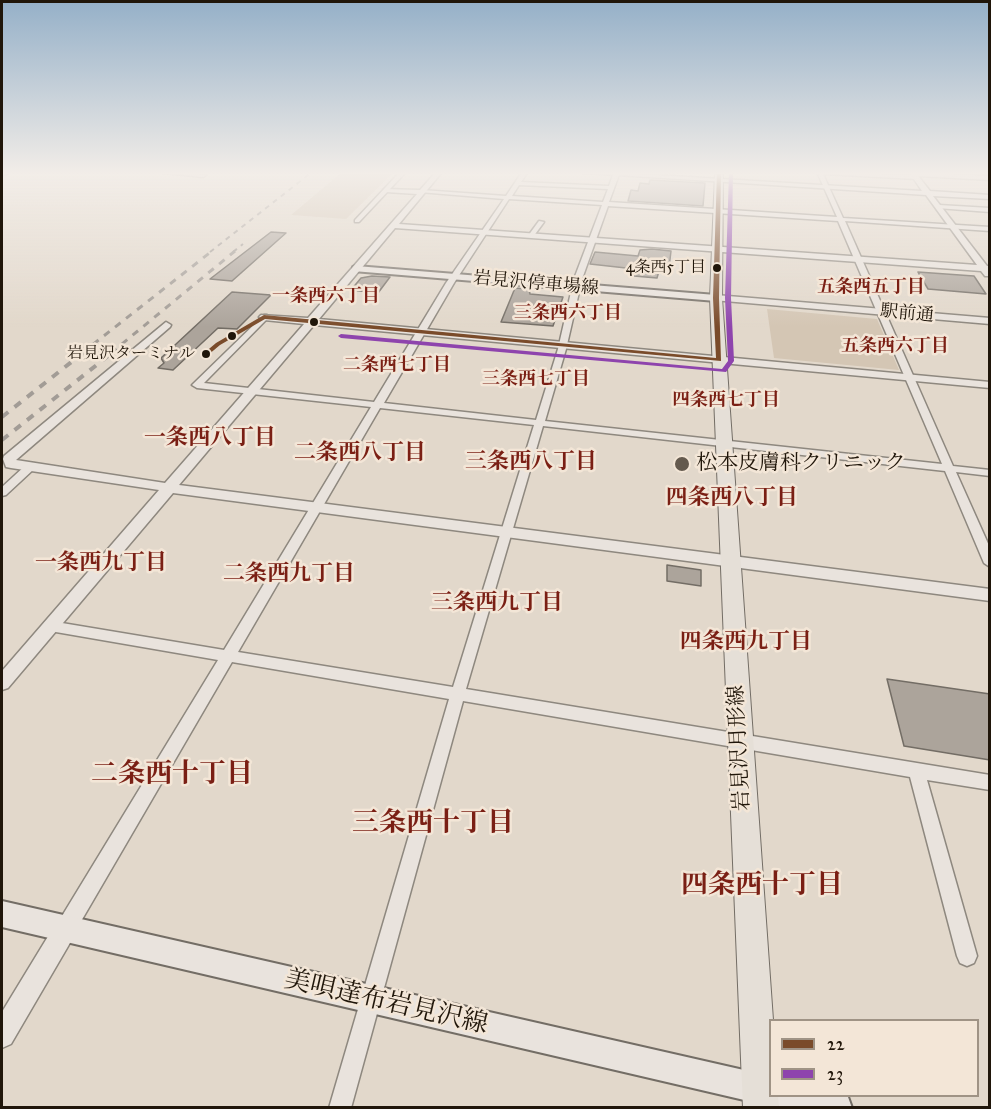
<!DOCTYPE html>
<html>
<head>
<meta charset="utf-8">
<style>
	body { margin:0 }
	#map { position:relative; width:991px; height:1109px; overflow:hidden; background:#e2d8cb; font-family:"IM FELL Great Primer",serif }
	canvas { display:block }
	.frame { position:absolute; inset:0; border:3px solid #20160a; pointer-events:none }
	.legend { position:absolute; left:769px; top:1019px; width:210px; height:78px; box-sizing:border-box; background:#f3e6d7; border:2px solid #9f9385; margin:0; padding:8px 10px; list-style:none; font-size:18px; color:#20160a }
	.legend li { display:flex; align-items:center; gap:12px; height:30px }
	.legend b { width:30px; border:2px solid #9f9385 }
</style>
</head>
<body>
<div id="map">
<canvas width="991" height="1109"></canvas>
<div class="frame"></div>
<ul class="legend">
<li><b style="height:8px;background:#7a4b2a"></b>22</li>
<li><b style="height:8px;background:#8e44ad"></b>23</li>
</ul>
</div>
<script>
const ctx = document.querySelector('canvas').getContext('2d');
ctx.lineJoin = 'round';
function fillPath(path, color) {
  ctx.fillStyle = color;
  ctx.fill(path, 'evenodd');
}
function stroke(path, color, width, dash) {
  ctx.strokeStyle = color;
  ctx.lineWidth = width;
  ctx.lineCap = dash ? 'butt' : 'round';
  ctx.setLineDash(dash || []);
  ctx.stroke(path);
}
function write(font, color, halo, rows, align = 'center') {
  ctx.font = font + ' "IM FELL Great Primer","Noto Serif JP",serif';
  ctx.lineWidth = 5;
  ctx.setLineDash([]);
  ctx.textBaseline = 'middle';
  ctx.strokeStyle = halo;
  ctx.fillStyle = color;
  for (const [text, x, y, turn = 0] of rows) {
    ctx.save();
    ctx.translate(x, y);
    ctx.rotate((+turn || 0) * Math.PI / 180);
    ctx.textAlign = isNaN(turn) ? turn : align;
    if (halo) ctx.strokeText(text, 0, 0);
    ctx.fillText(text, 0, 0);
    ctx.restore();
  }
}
fillPath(new Path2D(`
	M342 172H394L346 219 291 215Z
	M767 309 877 319 899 370 774 358Z`), '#d4c6b4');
const building = new Path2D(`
	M650 180 705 183 703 206 628 201 631 190 638 191 640 183 649 184Z
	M271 232 286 233 232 281 210 279Z
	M652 249 671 251 669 268H663V271H659L657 278 634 276 635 269 590 264 595 252 638 256 640 250Z
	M918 272 974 276 986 294 928 289Z
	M372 276 390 277 378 293 351 290 361 278Z
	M515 288 529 289 530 294 563 297 553 326 501 322Z
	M232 292 271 295 237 329 218 328 173 370 158 368 164 363 161 358Z
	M667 565 701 570V586L667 581Z
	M887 679 990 694V760L904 746Z`);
fillPath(building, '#aca49b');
stroke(building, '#736d65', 1.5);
const minor = new Path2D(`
	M2 172H10L2 176Z
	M400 172H406L359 222H355V220Z
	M522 172H528L521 182 609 186 614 172H620L609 202 837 217 817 172 912 175 911 174 914 172 990 176V180L918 176 919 177 916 179 823 174 843 218 990 227V231L845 221 953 466 990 470V476L956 472 990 548V567L984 563 945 471 543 426 466 689 990 775V790L927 780 977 956 974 963 967 966 960 963 957 956 910 777 463 701 351 1108H329L449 699 232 662 73 935 66 937 59 935 57 928 59 921 218 660 50 631 45 630 43 626 45 622 50 621 224 650 371 407 197 388 192 385 264 315H267V319L204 383 374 402 446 283 504 199 419 192 422 190 506 196ZM519 185 608 189 603 202 512 196ZM509 199 602 205 574 279 558 349 536 420 384 403 454 283ZM608 206 838 221 942 464 545 421 566 349 582 279ZM380 408 534 425 453 687 238 652Z
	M939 205 990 208V212L937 208Z
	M539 221 544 222 533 237H529L528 236Z
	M30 464 35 467 34 469 6 495 2 496V487L26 465Z`);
const tertiary = new Path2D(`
	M155 172H186L206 175 203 177Z
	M436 172H442L399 224 977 265 926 195 571 172H605L922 191 909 172H915L930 191 990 195V199L933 196 987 266H990V276H985L981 271 395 228 319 319 990 382V388L314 325 179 485 990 589V601L173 493 8 688 2 690V671L159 490 11 468 6 467 3 459 4 456 166 322 171 325 170 327 16 460 165 483 304 324 264 320 259 317 261 315 308 318 417 194 386 192 384 189 420 190Z
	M716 295 990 318V324L713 300V296Z
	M66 916 74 920 78 928 74 936 11 1044 2 1048V1012L58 920Z`);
const secondary = new Path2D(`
	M356 266 716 295 721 298 716 301 353 271V267Z
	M2 901 770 1076V1096H843L848 1097 852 1108H780L776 1103 770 1106 2 927Z`);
const primary = new Path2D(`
	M715 172H723L722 298 773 1020H770V1096H778L779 1108H743L710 298Z`);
stroke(minor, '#8e887f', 3);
stroke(tertiary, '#8e887f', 3);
stroke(secondary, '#736d65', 4);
stroke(primary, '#736d65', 2);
fillPath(minor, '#e9e3dd');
fillPath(tertiary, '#e9e3dd');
fillPath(secondary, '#e9e3dd');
fillPath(primary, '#e5dfd7');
stroke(new Path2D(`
	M210 252 312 172
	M233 252 243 244`), '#a29c96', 2, [5, 5]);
stroke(new Path2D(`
	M82 353 212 251
	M111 353 235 251`), '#a29c96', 3, [7, 7]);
stroke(new Path2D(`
	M2 417 84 352
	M2 440 113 352`), '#a29c96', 4, [8, 8]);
fillPath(new Path2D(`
	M717 172H721L719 298 721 361 265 319 220 345 208 355 203 354 216 343 264 315 716 358 713 298Z`), '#7a4b2a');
fillPath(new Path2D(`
	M729 172H733L731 298 734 361 726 372 341 338 338 336 341 334 722 369 728 361 725 298Z`), '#8e44ad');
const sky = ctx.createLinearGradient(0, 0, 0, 327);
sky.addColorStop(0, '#95b0c8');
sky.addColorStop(0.53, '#f2ede8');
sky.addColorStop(1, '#f2ede800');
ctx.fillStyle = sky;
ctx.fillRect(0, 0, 991, 327);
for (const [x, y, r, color] of [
	[717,268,5,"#20160a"],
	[314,322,5,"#20160a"],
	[232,336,5,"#20160a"],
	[206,354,5,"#20160a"],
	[682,464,8,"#645a4e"]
]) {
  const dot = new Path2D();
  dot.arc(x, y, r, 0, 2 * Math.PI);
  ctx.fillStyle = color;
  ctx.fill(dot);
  stroke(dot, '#f3e6d7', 2);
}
write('16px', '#20160a', '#f3e6d7', [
	["4条西5丁目",706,268],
	["岩見沢ターミナル",195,354]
], 'right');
write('18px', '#20160a', '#f3e6d7', [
	["岩見沢停車場線",536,284,5],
	["駅前通",907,314,5]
]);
write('bold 18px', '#7a1f14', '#f3e6d7', [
	["五条西五丁目",871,288],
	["一条西六丁目",326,297],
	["三条西六丁目",568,314],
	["五条西六丁目",895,347],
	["二条西七丁目",397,366],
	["三条西七丁目",536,380],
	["四条西七丁目",726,401]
]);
write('21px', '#20160a', '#f3e6d7', [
	["松本皮膚科クリニック",696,464]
], 'left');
write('21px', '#20160a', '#f3e6d7', [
	["岩見沢月形線",740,748,-93]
]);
write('bold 22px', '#7a1f14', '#f3e6d7', [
	["一条西八丁目",210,439],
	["二条西八丁目",360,454],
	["三条西八丁目",531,463],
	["四条西八丁目",732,499],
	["一条西九丁目",101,564],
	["二条西九丁目",289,575],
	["三条西九丁目",497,604],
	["四条西九丁目",746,643]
]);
write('26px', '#20160a', '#f3e6d7', [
	["美唄達布岩見沢線",386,1003,13]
]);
write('bold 27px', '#7a1f14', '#f3e6d7', [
	["二条西十丁目",172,775],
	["三条西十丁目",433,824],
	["四条西十丁目",762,886]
]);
</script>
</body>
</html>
